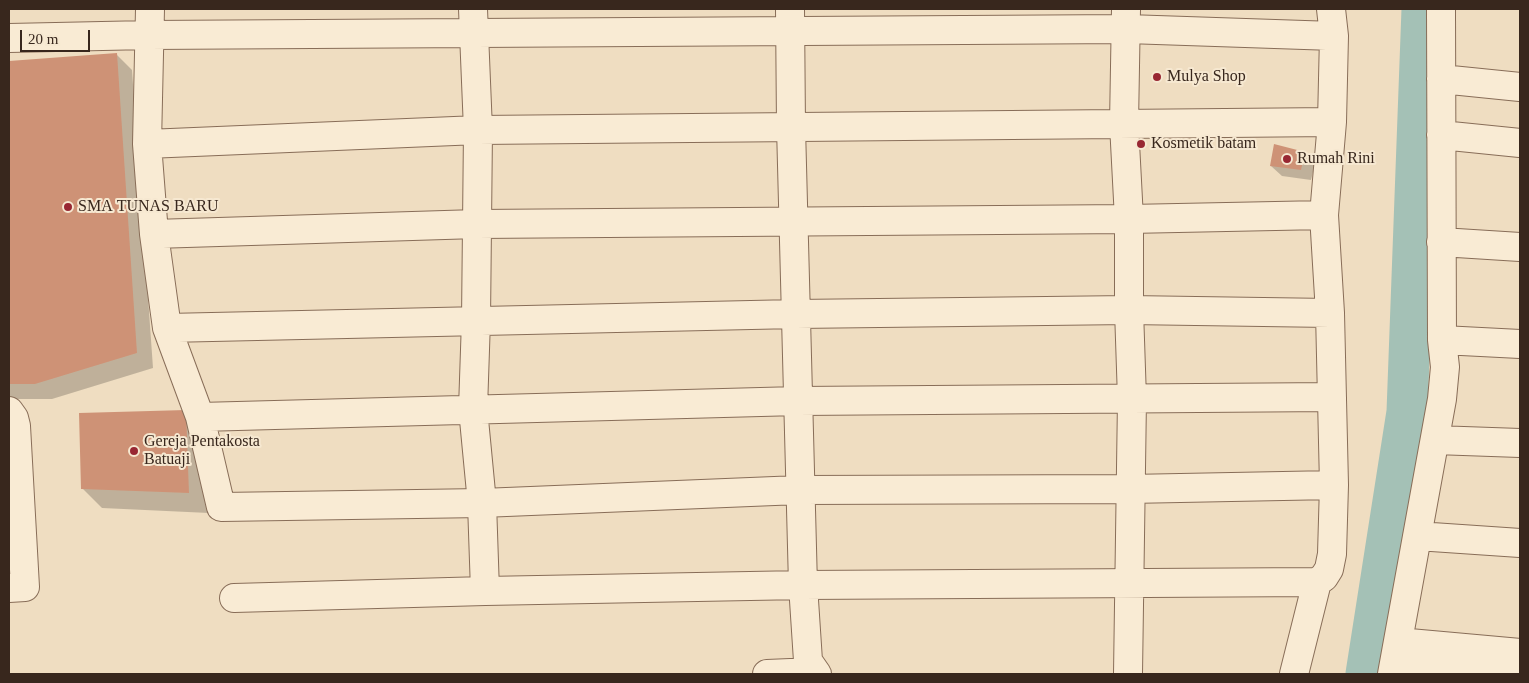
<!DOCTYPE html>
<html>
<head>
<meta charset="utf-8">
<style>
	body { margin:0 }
	#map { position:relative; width:1529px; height:683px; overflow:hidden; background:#efddc1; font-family:Georgia,serif }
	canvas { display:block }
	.frame { position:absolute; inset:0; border:10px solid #38271d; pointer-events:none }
	.scale { position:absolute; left:20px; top:30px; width:70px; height:22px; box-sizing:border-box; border:2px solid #38271d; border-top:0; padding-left:6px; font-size:15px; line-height:18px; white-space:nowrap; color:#38271d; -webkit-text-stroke:4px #f6e8d1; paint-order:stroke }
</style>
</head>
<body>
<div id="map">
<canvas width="1529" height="683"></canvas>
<div class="frame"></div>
<div class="scale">20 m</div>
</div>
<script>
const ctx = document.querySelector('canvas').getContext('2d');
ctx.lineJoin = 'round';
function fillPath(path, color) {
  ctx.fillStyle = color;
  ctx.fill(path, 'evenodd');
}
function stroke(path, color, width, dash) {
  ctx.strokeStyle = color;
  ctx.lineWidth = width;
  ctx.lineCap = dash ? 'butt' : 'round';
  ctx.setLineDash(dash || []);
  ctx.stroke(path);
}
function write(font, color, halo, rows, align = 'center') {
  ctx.font = font + ' Georgia,serif';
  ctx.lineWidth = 4;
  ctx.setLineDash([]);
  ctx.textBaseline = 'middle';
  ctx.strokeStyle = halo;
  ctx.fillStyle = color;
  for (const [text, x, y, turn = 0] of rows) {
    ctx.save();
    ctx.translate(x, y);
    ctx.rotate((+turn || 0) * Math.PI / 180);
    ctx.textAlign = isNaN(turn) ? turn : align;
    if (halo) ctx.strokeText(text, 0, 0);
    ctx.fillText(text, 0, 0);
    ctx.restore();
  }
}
fillPath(new Path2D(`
	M116 54 132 70 153 368 52 399H9V62Z
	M1305 153 1315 164 1311 180 1282 176 1271 166Z
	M186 411 209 513 102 508 82 488Z
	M9 442 24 583H9Z`), '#0003');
stroke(new Path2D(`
	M1366 674 1407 412 1422 9`), '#a4c1b6', 41);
fillPath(new Path2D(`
	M117 53 137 353 35 384H9V61Z
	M1274 144 1305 152 1301 170 1270 166Z
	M186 410 189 493 81 489 79 413Z`), '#ce9276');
const street = new Path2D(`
	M150 9 147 144 154 234 167 328 200 417 221 507 482 503 799 490 1129 489 1334 485
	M473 9 478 130 476 320 473 409 482 503 485 591
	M790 9 791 127 803 585 808 661 817 674
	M1126 9 1124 124 1129 219V310L1132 399 1128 674
	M9 38 149 35 1127 29 1334 36
	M1441 79 1520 87
	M1441 135 1520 143
	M147 144 478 130 1332 122
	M154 234 477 224 1129 219 1324 215
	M1441 242 1520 247
	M167 328 796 314 1129 310 1330 313
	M1442 340 1520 344
	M9 411 14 418 16 426 25 587 9 588
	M200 417 798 401 1332 397
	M1435 440 1520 443
	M1417 536 1520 543
	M234 598 485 591 803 585 1317 582 1324 577 1329 569 1332 554 1334 485 1330 313 1324 215 1332 122 1334 36 1331 9
	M1398 642 1520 653
	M1395 662 1510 674
	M767 674 814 672
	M1294 674 1317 582
	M1392 674 1442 399 1445 367 1442 340 1441 9`);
stroke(street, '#886d58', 30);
stroke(street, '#f9ebd4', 28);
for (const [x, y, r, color] of [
	[1157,77,5,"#982732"],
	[1141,144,5,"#982732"],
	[1287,159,5,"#982732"],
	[68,207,5,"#982732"],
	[134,451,5,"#982732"]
]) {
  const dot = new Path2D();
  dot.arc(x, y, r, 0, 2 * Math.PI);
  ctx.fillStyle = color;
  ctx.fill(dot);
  stroke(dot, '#f6e8d1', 2);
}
write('16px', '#38271d', '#f6e8d1', [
	["Mulya Shop",1167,77],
	["Kosmetik batam",1151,144],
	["Rumah Rini",1297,159],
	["SMA TUNAS BARU",78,207],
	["Gereja Pentakosta",144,442],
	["Batuaji",144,460]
], 'left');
</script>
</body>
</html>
